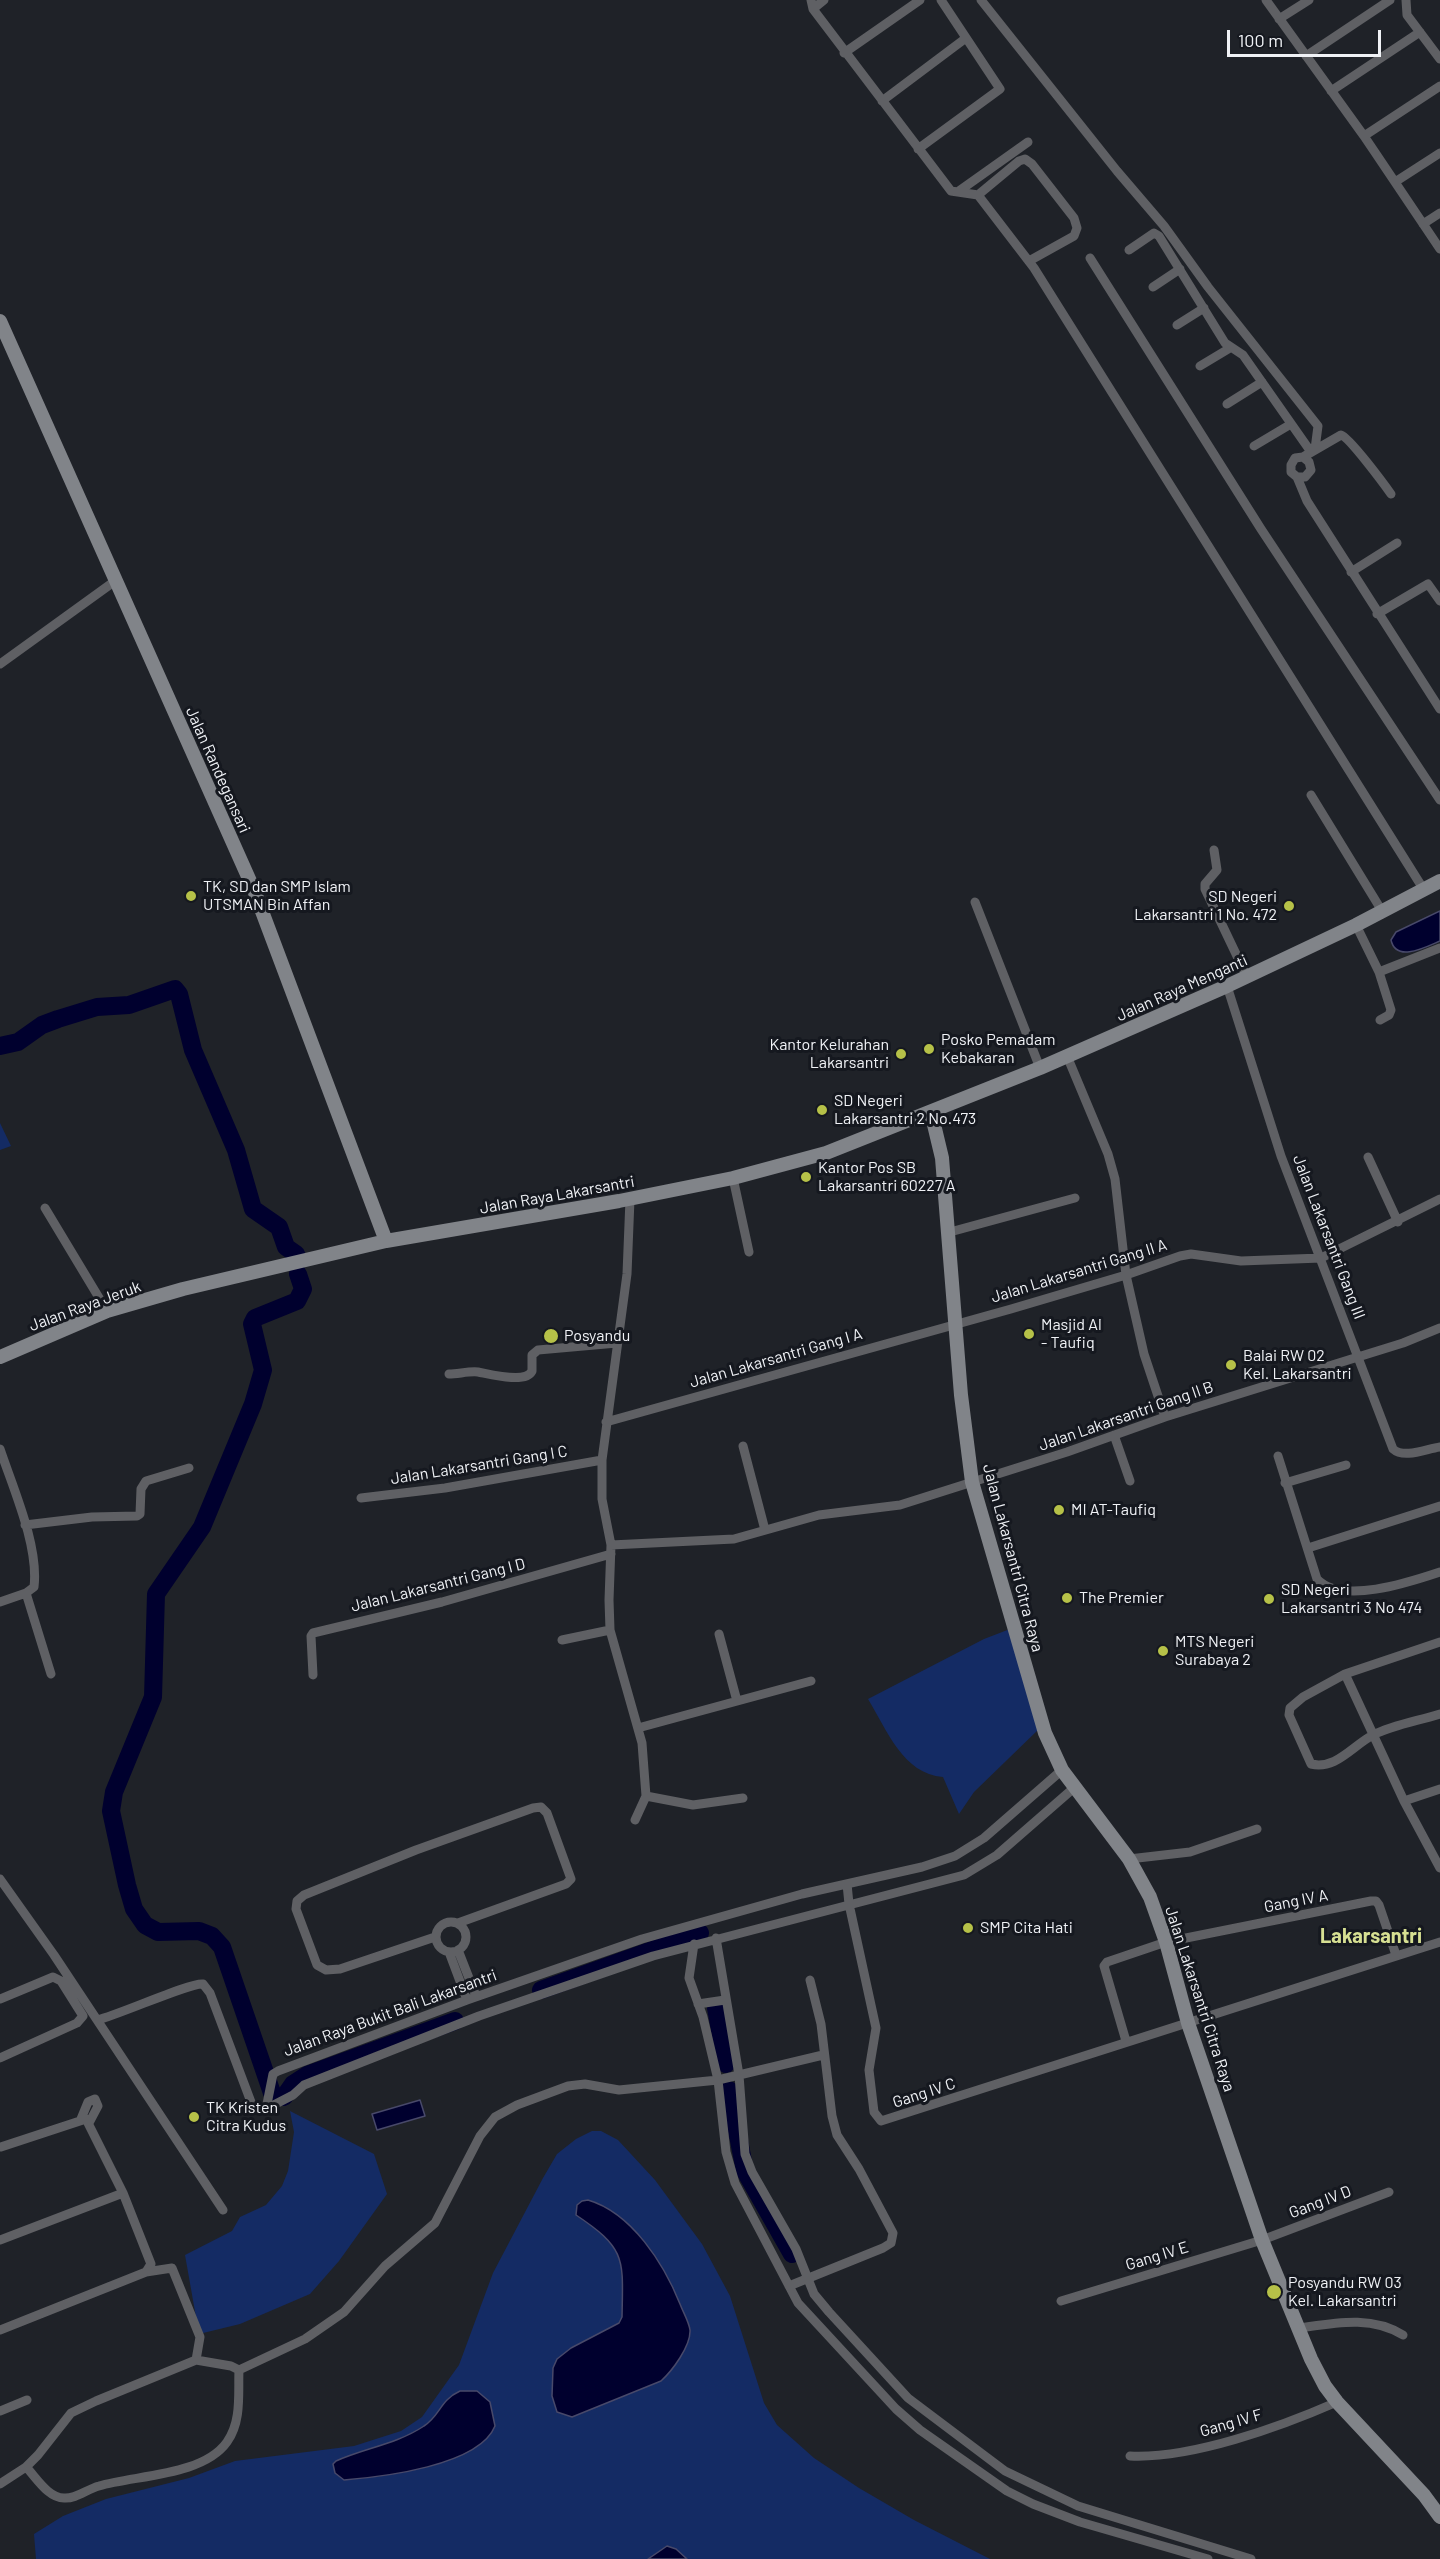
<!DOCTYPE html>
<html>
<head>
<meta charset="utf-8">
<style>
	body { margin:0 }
	#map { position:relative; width:1440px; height:2559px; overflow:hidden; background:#1f2228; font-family:Barlow,sans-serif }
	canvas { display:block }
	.scale { position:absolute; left:1227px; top:30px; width:154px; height:27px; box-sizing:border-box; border:3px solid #f0f2f6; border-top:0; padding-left:8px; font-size:18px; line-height:21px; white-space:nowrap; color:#f0f2f6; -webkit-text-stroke:4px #15181f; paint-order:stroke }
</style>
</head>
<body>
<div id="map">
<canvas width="1440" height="2559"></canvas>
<div class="scale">100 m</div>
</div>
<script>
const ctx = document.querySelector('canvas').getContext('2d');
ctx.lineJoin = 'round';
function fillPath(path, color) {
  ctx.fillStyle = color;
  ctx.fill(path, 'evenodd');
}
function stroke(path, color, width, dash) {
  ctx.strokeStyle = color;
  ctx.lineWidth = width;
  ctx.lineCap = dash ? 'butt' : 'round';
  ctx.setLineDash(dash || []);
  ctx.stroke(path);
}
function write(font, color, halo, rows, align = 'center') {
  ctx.font = font + ' Barlow,sans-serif';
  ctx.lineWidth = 6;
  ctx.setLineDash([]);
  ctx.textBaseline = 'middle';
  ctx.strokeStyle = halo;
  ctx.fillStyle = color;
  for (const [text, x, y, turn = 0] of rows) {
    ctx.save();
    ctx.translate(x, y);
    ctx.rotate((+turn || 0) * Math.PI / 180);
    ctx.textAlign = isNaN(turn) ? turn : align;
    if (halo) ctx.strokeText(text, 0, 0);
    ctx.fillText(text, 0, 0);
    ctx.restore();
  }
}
fillPath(new Path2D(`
	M0 1123 11 1146 0 1150Z
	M1010 1629 1040 1728 974 1792 959 1814 943 1777C903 1774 887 1730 868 1699L984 1639Z
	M290 2111 374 2154 387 2194 339 2261 310 2294 240 2324 199 2334 185 2255 232 2231 240 2217 266 2205 282 2186 288 2171 294 2132Z
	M592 2131H601L618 2140 655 2180 702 2244 730 2296 764 2403 777 2425 814 2458 859 2488 914 2520 990 2559H36L34 2534 63 2516 106 2499 189 2478 235 2461 354 2446 401 2431 422 2417 459 2365 493 2273 543 2178 557 2154 576 2139Z`), '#142b64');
const water = new Path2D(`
	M1440 911V941C1426 947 1396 963 1391 940L1396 932Z
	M420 2100 425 2116 377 2130 372 2114Z
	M588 2200C632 2213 664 2264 680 2304 683 2312 689 2322 690 2330 691 2346 672 2371 661 2381L572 2417 557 2412 552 2396 553 2368 557 2359 571 2348 619 2323 622 2317C623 2259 627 2249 576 2215L577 2205 582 2201Z
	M460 2391H477L490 2402 495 2426C479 2466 381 2477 344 2480L335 2473 333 2464 336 2461C365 2448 397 2444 424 2426 440 2416 440 2400 460 2391Z
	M667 2546 676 2549 687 2559H648Z`);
fillPath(water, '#00002e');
stroke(water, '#48496a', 1.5);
stroke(new Path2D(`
	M0 1046 18 1042 42 1025 58 1019 97 1007 129 1005 175 989 179 994 193 1050 236 1150 253 1209 279 1227 286 1247 296 1254 298 1261
	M541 1990 700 1933
	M716 2008 726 2064
	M729 2090 745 2171 792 2254
	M272 2093 222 1947 212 1936 199 1931 158 1932 145 1925 134 1909 127 1885 111 1811 114 1792 153 1697 156 1594 202 1527 253 1404 263 1370 252 1324 255 1318 297 1301 303 1289 298 1274
	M284 2097 293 2084 307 2075 455 2021`), '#00002e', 18);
stroke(new Path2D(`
	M811 0 813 9 951 191 978 195 1034 268 1424 890
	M981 0 1117 171 1164 226 1208 287 1318 426 1315 449
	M1266 0 1364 136 1440 249
	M1406 0 1407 15 1440 59
	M813 9 824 0
	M1279 19 1309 0
	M844 53 920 0
	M1306 56 1390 0
	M1331 91 1420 32
	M882 101 966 38
	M1364 136 1440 86
	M918 149 1000 89 941 0
	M1395 182 1440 153
	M959 191 1028 142
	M978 195 1019 161 1025 159 1032 164 1074 218 1077 228 1074 236 1029 261
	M1423 224 1440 213
	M1129 250 1154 233 1159 236 1225 343 1243 355 1311 452
	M1090 258 1261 529 1440 800
	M1153 287 1180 269
	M1177 325 1204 308
	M1200 366 1230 348
	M1227 404 1262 382
	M1254 446 1291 424
	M1297 477H1305L1311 470 1309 462 1303 457
	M1391 494C1384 484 1349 437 1341 435L1303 457 1295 458 1291 465V472L1297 477 1307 501 1440 709
	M1351 572 1397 543
	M1377 614 1428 584 1440 601
	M0 664 115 581
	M1311 795 1382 911
	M1214 850 1217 870 1205 884V889L1247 977
	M975 902 1040 1068
	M1356 925 1379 972 1391 1010 1389 1015 1380 1020
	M1379 972 1440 948
	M1227 986 1281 1156 1393 1449C1404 1459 1426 1449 1440 1447
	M1067 1056 1108 1154 1115 1179 1126 1275 1144 1354 1165 1417
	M1368 1157 1398 1222
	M733 1178 749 1252
	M630 1199 627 1274 602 1460V1499L611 1545 609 1600 610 1630 642 1743 646 1796 635 1820
	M45 1208 107 1311
	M950 1232 1075 1198
	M449 1374C458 1374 469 1371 478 1372 489 1374 526 1384 532 1371V1355L538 1350 617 1343
	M606 1422 1011 1309 1126 1275 1180 1256 1191 1254 1241 1261 1321 1258 1440 1199
	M1114 1435 1130 1481
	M743 1446 765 1530
	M0 1449C13 1488 39 1546 34 1587L26 1593 0 1602
	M1278 1456 1317 1579C1342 1605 1410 1582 1440 1572
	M1285 1483 1346 1465
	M361 1498 445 1488 602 1460
	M25 1525 92 1517 137 1516 140 1514 141 1489 146 1481 189 1468
	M611 1545 734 1539 819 1515 900 1505 1067 1452 1165 1417 1403 1343 1440 1328
	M1308 1548 1440 1506
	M26 1593 51 1674
	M719 1634 737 1701
	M562 1640 610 1630
	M1440 1642 1345 1674 1404 1801 1440 1868
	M1345 1674 1303 1697 1290 1708 1289 1715 1311 1764C1336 1770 1352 1746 1373 1735 1393 1725 1418 1721 1440 1714
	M313 1675 311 1636 313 1633 442 1602 611 1554
	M638 1728 811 1681
	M646 1796 693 1805 743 1798
	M1404 1801 1440 1789
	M1129 1859 1190 1852 1257 1829
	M0 1879 54 1955 223 2210
	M847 1884 849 1904 876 2028 869 2070 874 2112 881 2121 1440 1942
	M436 1937a15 15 0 1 1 30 0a15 15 0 1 1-30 0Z
	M435 1937 340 1969 326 1970 317 1965 296 1909 297 1901 304 1895 416 1850 533 1808 541 1807 547 1813 571 1879 566 1884 458 1923
	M716 1938 739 2075 745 2154 752 2172 796 2249 814 2294 829 2312 908 2398 1005 2471 1078 2506 1251 2559
	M694 1944 689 1978 703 2017 718 2080 726 2152 735 2183 798 2303 896 2409 920 2430 1007 2491 1033 2504 1080 2522 1208 2559
	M458 1950 476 1996
	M449 1952 467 2000
	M0 1999 53 1977 61 1981 83 2016 77 2023 0 2058
	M698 2004 725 2000
	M97 2020C119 2015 191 1982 203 1984L210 1993 251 2102 253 2107 266 2109 293 2095 304 2085 479 2016 653 1956 964 1875 997 1855 1075 1787
	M1126 2041 1104 1966 1107 1962 1166 1942 1371 1901H1376L1379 1905 1396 1955
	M266 2109 273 2074 278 2071 467 2000 642 1939 802 1894 922 1867 955 1856 984 1838 1062 1770
	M81 2119 88 2102 95 2099 98 2106 89 2123
	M0 2240 123 2193
	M146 2272 172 2268 200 2337 196 2360
	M789 2286 883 2248 891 2243 893 2233 859 2169 837 2135 832 2116 821 2024 810 1980
	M1061 2301 1262 2240 1389 2192
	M1299 2328C1335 2323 1371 2315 1403 2335
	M0 2330 146 2272 151 2264 123 2193 86 2119 1 2147
	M0 2411 27 2400
	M1130 2456C1191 2459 1280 2427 1337 2402
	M26 2467C36 2477 48 2498 64 2498 76 2499 87 2489 99 2486 136 2475 203 2476 227 2442 242 2421 238 2393 239 2370
	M0 2484 26 2467 38 2455 71 2413 96 2401 196 2360 231 2366 239 2370 305 2339 344 2312 385 2266 435 2223 480 2136 495 2117 517 2105 568 2086 585 2084 619 2090 718 2080 823 2055`), '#5f6064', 9);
stroke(new Path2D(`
	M0 321 254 890 386 1241
	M931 1112 942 1158 961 1395 972 1482 1045 1733 1062 1770 1129 1859 1150 1897 1166 1942 1188 2023 1262 2240 1311 2359 1325 2386 1337 2402 1424 2495 1440 2517
	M0 1357 107 1311 183 1289 386 1241 619 1201 733 1178 826 1153 1040 1068 1227 986 1356 925 1440 881`), '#818489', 14);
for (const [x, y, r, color] of [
	[191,896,6,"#b6c148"],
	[1289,906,6,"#b6c148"],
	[929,1049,6,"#b6c148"],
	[901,1054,6,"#b6c148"],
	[822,1110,6,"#b6c148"],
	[806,1177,6,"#b6c148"],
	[1029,1334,6,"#b6c148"],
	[551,1336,8,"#b6c148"],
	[1231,1365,6,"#b6c148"],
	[1059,1510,6,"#b6c148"],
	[1067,1598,6,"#b6c148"],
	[1269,1599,6,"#b6c148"],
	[1163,1651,6,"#b6c148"],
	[968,1928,6,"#b6c148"],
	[194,2117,6,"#b6c148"],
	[1274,2292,8,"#b6c148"]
]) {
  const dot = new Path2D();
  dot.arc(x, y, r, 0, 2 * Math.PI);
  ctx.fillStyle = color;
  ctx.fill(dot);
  stroke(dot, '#15181f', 2);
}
write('16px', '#f0f2f6', '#15181f', [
	["Jalan Randegansari",218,770,66],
	["Jalan Raya Menganti",1182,988,-24],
	["Jalan Raya Lakarsantri",557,1195,-10],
	["Jalan Lakarsantri Gang III",1329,1237,69],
	["Jalan Lakarsantri Gang II A",1079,1271,-17],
	["Jalan Raya Jeruk",85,1306,-20],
	["Jalan Lakarsantri Gang I A",776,1358,-16],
	["Jalan Lakarsantri Gang II B",1126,1416,-19],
	["Jalan Lakarsantri Gang I C",479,1465,-9],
	["Jalan Lakarsantri Citra Raya",1013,1558,75],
	["Jalan Lakarsantri Gang I D",438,1585,-14],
	["Gang IV A",1296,1901,-11],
	["Jalan Lakarsantri Citra Raya",1200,1999,72],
	["Jalan Raya Bukit Bali Lakarsantri",390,2013,-20],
	["Gang IV C",924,2093,-18],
	["Gang IV D",1320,2202,-21],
	["Gang IV E",1157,2256,-17],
	["Gang IV F",1231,2423,-16]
]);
write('16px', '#f0f2f6', '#15181f', [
	["TK, SD dan SMP Islam",203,887],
	["UTSMAN Bin Affan",203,905],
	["SD Negeri",1277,897,"right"],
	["Lakarsantri 1 No. 472",1277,915,"right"],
	["Posko Pemadam",941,1040],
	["Kebakaran",941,1058],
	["Kantor Kelurahan",889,1045,"right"],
	["Lakarsantri",889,1063,"right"],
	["SD Negeri",834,1101],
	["Lakarsantri 2 No.473",834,1119],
	["Kantor Pos SB",818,1168],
	["Lakarsantri 60227 A",818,1186],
	["Masjid Al",1041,1325],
	["- Taufiq",1041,1343],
	["Posyandu",564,1336],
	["Balai RW 02",1243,1356],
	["Kel. Lakarsantri",1243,1374],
	["MI AT-Taufiq",1071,1510],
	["SD Negeri",1281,1590],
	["Lakarsantri 3 No 474",1281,1608],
	["The Premier",1079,1598],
	["MTS Negeri",1175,1642],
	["Surabaya 2",1175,1660],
	["SMP Cita Hati",980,1928],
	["TK Kristen",206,2108],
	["Citra Kudus",206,2126],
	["Posyandu RW 03",1288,2283],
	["Kel. Lakarsantri",1288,2301]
], 'left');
write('bold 20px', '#d6df92', '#15181f', [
	["Lakarsantri",1371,1936]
]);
</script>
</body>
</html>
